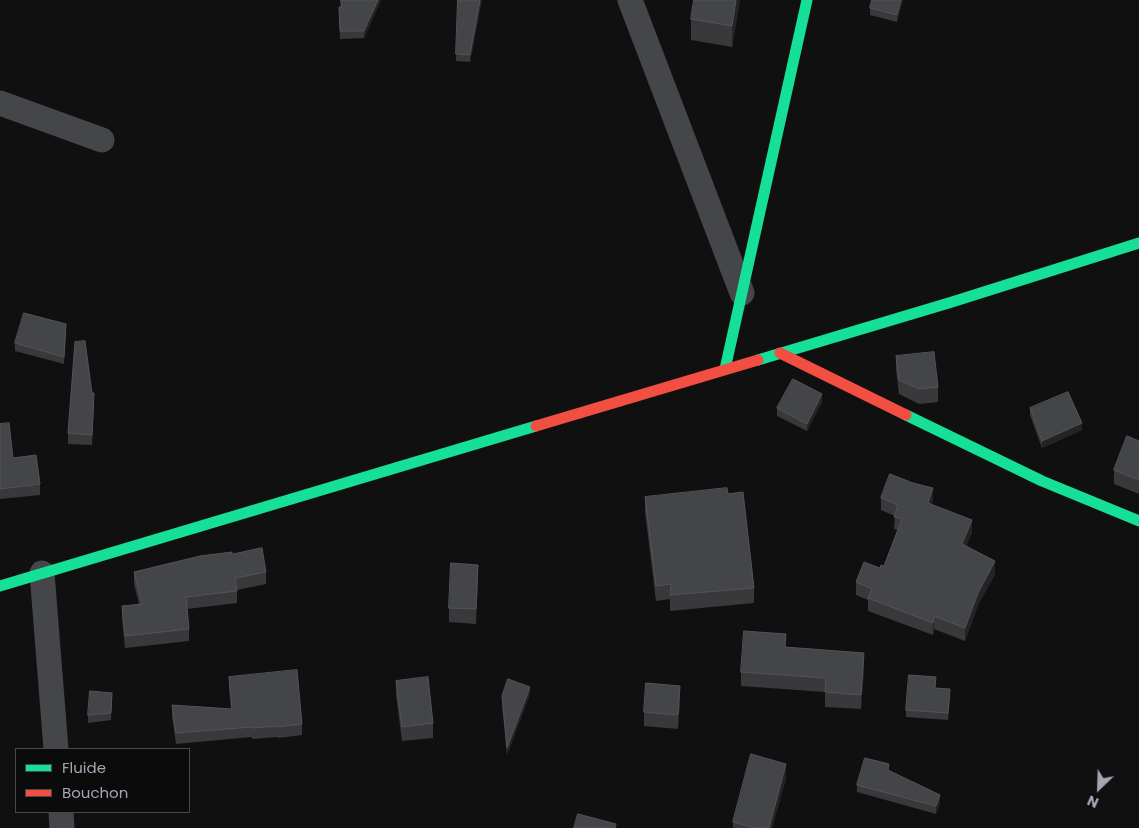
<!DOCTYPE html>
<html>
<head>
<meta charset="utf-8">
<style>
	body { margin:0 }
	#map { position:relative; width:1139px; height:828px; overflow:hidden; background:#101011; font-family:Poppins,sans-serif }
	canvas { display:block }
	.legend { position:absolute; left:15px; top:748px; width:175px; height:65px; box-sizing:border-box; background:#0b0b0c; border:1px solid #47494e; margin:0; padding:6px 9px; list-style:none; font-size:15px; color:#a2a7b2 }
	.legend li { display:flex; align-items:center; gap:10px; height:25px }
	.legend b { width:25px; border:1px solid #47494e }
	.north { position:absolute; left:1074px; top:763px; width:50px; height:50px; -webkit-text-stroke:4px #0b0b0c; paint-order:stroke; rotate:204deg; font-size:14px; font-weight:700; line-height:20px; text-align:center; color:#a2a7b2 }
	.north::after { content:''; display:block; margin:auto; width:18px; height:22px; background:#a2a7b2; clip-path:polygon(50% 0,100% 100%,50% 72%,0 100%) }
</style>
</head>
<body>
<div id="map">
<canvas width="1139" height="828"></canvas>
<ul class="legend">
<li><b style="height:6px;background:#16e098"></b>Fluide</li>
<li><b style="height:6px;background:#f24e42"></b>Bouchon</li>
</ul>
<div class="north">N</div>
</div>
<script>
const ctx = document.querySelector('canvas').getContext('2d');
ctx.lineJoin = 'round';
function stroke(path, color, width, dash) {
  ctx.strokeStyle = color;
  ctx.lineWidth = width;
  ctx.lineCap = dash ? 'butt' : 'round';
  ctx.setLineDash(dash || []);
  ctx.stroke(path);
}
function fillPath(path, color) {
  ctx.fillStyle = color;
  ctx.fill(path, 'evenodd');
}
stroke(new Path2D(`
	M630 0 742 293
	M0 103 102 140
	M42 573 56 749
	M61 812 62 828`), '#454649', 25);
stroke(new Path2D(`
	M758 360 952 302 1139 243
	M725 369 807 0
	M906 415 1042 481 1139 521
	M0 586 536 426`), '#16e098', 11);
stroke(new Path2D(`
	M780 353 906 415
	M536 426 758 360`), '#f24e42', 11);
fillPath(new Path2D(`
	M341 0H381L364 38 340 39 339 7H341Z
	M458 0H482L470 62 456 61Z
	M740 0 732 47 691 40V19Z
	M872 0H903L897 22 870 15V8Z
	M66 331 64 364 15 351V343Z
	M896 356 938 387V402L919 404 899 394 896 370Z
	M822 402 807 431 777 416V408Z
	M94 404 92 445 68 444V433Z
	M1030 408 1082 430 1042 448 1030 415Z
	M0 424 13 458 40 484V495L0 499Z
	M1139 441V494L1114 484V470Z
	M728 494 754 588V603L670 611V599L656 601 645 512V497Z
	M881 498 933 500 931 504 972 532 966 546 995 574 978 605 965 641 934 629 933 635 868 611V600L856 595V582L880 568 884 566 898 530 894 529 895 516 881 510Z
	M232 554 266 572V584L237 590V603L187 609 189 629V641L125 648 122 618V606L139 604 134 584V572Z
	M478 579 476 624 449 622V608Z
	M786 647 864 668 861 709 825 707V692L741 686V672Z
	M229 677 302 724V735L278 738V737L252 739V737L176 744 172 716V705L231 709 229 688Z
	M396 681 433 723V738L402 741 396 695Z
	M936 688 950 696 948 720 906 717V710Z
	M112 693 111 720 88 723V715Z
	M530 694 507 755 502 704V696Z
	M680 700 678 729 644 726V712Z
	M889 771 940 802 936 814 857 792V785Z
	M786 778 772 828H733V822Z`), '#39393c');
fillPath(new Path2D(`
	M378 0H381L364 38V31Z
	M480 0H482L470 62V55Z
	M736 0H740L732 47V26Z
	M901 0H903L897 22V15Z
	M94 393V404L92 445V435Z
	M822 394V402L807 431V424Z
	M1082 423V430L1042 448V441Z
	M933 488V500L928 516V503Z
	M972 520V532L962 557V544Z
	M995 561V574L978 605 965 641V628L978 593Z
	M478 565V579L476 624V609Z
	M934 616V629L933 635V623Z
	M864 653V668L861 709V695Z
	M680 686V700L678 729V715Z
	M530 687V694L507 755V748Z
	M786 764V778L772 828H769Z
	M940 795V802L936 814V806Z`), '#242425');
const building = new Path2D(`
	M341 0H378L364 31H340L339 7H341Z
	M458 0H480L470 55 456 54Z
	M694 0H736L732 26 691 19Z
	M872 0H901L897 15 870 8Z
	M24 313 66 324 64 357 15 343Z
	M85 341 92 393H94L92 435 68 433 75 342Z
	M934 352 938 387 919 389 899 380 896 356Z
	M793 379 822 394 807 424 777 408Z
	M1068 392 1082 423 1042 441 1030 408Z
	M9 423 13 458 36 455 40 484 0 489V424Z
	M1127 436 1139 441V480L1114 470Z
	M890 474 913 483 933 488 928 503 972 520 962 544 995 561 978 593 965 628 934 616 933 623 868 598 872 589 856 582 864 562 880 568 881 565 884 566 902 519 894 517 898 505 881 498Z
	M727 488 728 494 743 492 754 588 670 595 671 584 656 586 645 497Z
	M262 548 266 572 235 578 237 591 186 597 189 629 125 636 122 606 142 604 134 572 200 556 232 552V554Z
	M451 563 478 565 476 609 449 608Z
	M744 631 786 634 785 647 864 653 861 695 825 692 826 678 741 672Z
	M297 670 302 724 278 727V726L252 728V727L176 733 172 705 232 709 229 677Z
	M909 675 936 677 935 688 950 689 948 713 906 710Z
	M428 677 433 723 402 727 396 681Z
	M508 679 530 687 507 748 502 696Z
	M646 683 680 686 678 715 644 712Z
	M90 691 112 693 111 713 88 715Z
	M751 754 786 764 769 828H754L733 822Z
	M865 758 889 764 888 770 940 795 936 806 857 785Z
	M578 814 616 824 615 828H574Z`);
fillPath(building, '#444549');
stroke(building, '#535459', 1);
</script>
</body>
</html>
